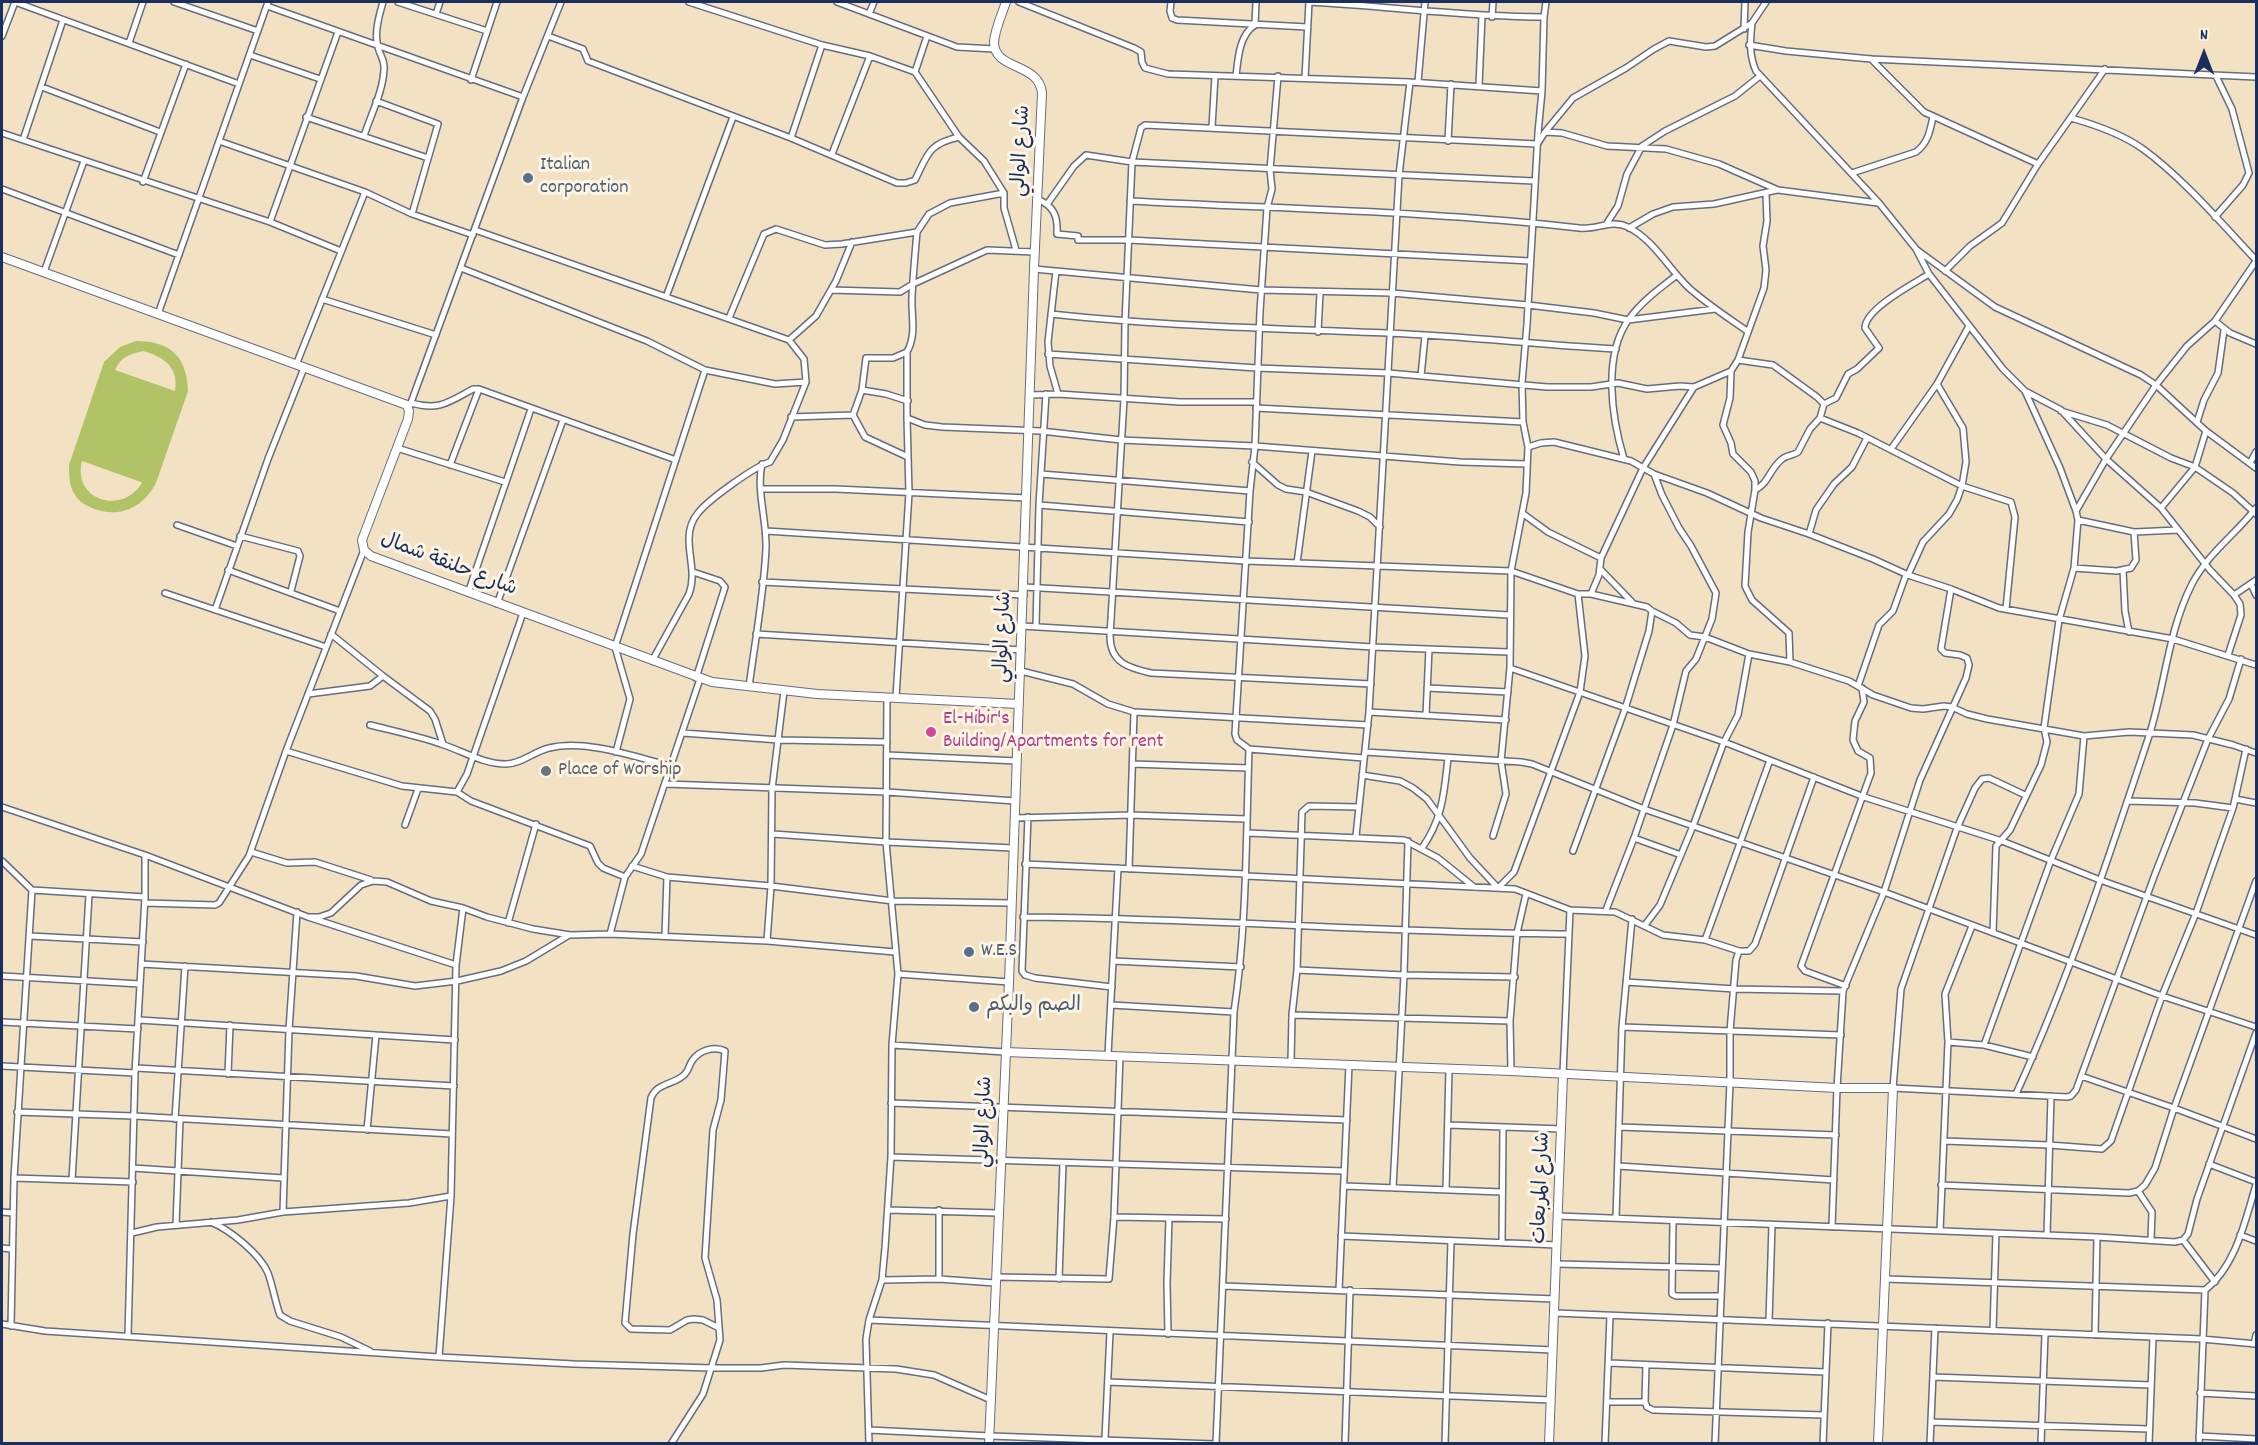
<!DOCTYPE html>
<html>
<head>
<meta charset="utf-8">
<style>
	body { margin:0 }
	#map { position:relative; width:2258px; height:1445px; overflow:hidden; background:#f2e1c2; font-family:Dekko,sans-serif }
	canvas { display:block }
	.frame { position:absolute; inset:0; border:3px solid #1b2f5e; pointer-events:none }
	.north { position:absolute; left:2174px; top:24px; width:60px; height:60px; -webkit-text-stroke:4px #fcf5e5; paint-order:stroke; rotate:0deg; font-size:16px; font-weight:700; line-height:24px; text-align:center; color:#1b2f5e }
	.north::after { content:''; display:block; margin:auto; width:21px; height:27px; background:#1b2f5e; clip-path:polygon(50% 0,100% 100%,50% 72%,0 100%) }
</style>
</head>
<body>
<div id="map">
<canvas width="2258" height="1445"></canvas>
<div class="frame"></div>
<div class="north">N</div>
</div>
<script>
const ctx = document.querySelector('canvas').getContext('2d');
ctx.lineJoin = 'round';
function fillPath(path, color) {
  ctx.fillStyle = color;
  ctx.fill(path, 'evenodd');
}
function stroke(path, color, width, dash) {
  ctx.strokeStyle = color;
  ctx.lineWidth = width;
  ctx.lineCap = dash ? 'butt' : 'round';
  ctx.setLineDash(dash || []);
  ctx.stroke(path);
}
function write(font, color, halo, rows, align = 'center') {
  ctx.font = font + ' Dekko,"Playpen Sans Arabic",sans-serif';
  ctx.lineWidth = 6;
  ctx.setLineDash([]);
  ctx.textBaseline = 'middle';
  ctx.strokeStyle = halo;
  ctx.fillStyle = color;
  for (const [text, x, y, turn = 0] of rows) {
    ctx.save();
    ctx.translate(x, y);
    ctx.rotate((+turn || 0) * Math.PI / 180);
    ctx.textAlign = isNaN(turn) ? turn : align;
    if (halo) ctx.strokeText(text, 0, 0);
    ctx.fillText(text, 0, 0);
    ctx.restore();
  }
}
fillPath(new Path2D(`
	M136 341C170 341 187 356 188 391L156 483C143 508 119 519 92 508 85 505 78 501 74 493 69 485 69 475 69 465L104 362 120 347ZM143 351C164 357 179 367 175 391L115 370C121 357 129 354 143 351ZM82 461 141 482 142 483C122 516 72 500 82 461Z`), '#b2c367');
const street = new Path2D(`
	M15 2 239 84
	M174 2 258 31
	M398 2 487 31
	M689 2 822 45 870 56 915 72 959 137
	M837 2 957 47 995 49
	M1019 2 1134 48 1141 52 1142 62 1145 68 1168 74 1410 82 1542 91
	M1171 2 1170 11 1172 18 1177 20 1307 27
	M1309 2C1387 6 1465 17 1544 17
	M267 6 523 97
	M436 14 440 2
	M869 14 874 2
	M1492 17 1493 2
	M1752 23C1750 41 1749 55 1756 71L1879 203 1916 249 1929 274 2003 369 2025 391 2061 410 2106 459 2161 508 2210 570 2234 595 2240 604 2241 615 2228 655
	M1744 29 1745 2
	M2 36 15 2
	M548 36 583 49 588 61 791 138 897 183H906L915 180C928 154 928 144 959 137L984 161 1004 193V208L1016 250
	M129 43 143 2
	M1749 45 1786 51 1871 59 2256 77
	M250 55 320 79
	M1871 59 1924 112 2038 164
	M915 72 927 36
	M1236 76C1238 59 1239 35 1255 25L1256 2
	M1278 76 1270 170 1272 189 1267 208 1260 311 1255 446 1250 491 1235 734 1237 740 1249 749 1364 758
	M1305 78 1309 2
	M471 80 497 2
	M1418 82 1425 2
	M1479 86 1482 16
	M42 87 160 132
	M376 101 438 124 412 214
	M306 117 428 158
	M2071 118C2096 125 2122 134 2143 149 2183 178 2222 224 2256 260
	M1212 127 1215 76
	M1545 132 1573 98 1626 68 1654 49 1669 41 1706 47 1715 46 1752 23 1766 2
	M2 133 270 222 341 251
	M364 136C371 114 383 92 384 69 385 60 380 56 378 47 374 33 379 16 383 2
	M791 138 822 45
	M23 140 63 20
	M219 141 365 192 412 214 473 235
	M1448 141 1451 84
	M1538 143 1545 132 1562 133 1607 146 1666 149 1719 164 1778 190 1878 203
	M832 154 870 56
	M1852 173 1916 152C1928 143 1930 131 1933 117
	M143 182 186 64
	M2 189 179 255
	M1766 194 1767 221 1763 246 1766 270 1764 288 1738 360 1731 371 1730 398 1723 425 1731 443 1733 454 1751 472 1755 481V490L1748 532 1745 586 1752 600 1789 633 1790 662
	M1037 199C1054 206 1058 216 1057 234L1078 236V240H1129L1530 261
	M1130 201C1280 209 1430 211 1579 228 1597 230 1611 219 1628 227 1654 240 1668 268 1689 288 1707 304 1727 317 1747 331
	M1048 203 1074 166 1086 155 1132 162 1534 181
	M2215 217 2243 185 2249 173 2232 109 2216 76
	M270 222 338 32
	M1607 223 1618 206 1627 174 1642 146 1665 131 1735 96 1760 76
	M1629 228 1653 214 1673 207 1714 204 1777 190
	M475 230 789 340 804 359 806 382 783 440 770 462C755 466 708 500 698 513 692 520 689 530 689 539 689 559 696 575 689 594L652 661
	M917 232C915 254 913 276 912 297 911 316 917 334 907 352V418L925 425 942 427 1041 431 1121 440 1255 446 1460 462 1527 464
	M1917 250 1995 307 2141 375 2156 385 2206 431 2256 468
	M461 268 647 341 705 370 775 384 806 382
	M1034 269 1261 290 1392 293 1528 305 1594 313 1628 320 1715 309
	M1056 271 1048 342 1050 366 1058 394
	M1945 271 1970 246 2002 223 2038 164 2105 69
	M44 272 84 161
	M831 290 900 292 913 284 987 250 1035 252
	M666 297 733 117
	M322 299 436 335
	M158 314 268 2
	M1051 314C1163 326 1276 329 1388 333 1464 336 1540 345 1616 349
	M729 318 764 234 776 229 825 245 842 244 917 232 929 214 950 203 1004 193
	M2215 321 2230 333 2256 344
	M1318 332 1320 293
	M789 340 816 316 836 281 852 242
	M907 352 893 358H866L862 390 853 415 865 437 908 457
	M1048 354 1257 368 1388 373 1547 387H1591L1618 383 1647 389 1680 386 1694 387 1731 371
	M1738 360 1773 365 1817 397 1824 404
	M296 365 365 192
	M1421 376 1425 336
	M862 390 886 394 908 401
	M1031 395 1058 394 1180 402H1256
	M411 403C439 411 449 402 473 389H479L676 460
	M1824 404 1836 398 1848 374 1857 369 1879 348 1865 328C1865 309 1913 284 1929 274
	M409 408 523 97 561 2
	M1256 408 1523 422
	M2061 411 2107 425 2171 458 2195 467 2233 493 2256 514
	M791 417 853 415
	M1820 418 1858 433 1962 486 2011 502 2015 517 2006 609
	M2197 422 2204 400 2218 373 2224 330
	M1528 447 1523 422 1522 383 1527 324 1538 133 1542 91 1544 17 1546 2
	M397 448 505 482
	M1891 449 1937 384 1969 326
	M1624 459C1612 419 1602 356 1629 319 1642 301 1659 289 1677 275
	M1252 462 1278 485 1286 489 1306 492 1358 511 1370 517 1380 527
	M2250 463 2256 452
	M450 465 479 389
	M1041 474 1250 491
	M761 489H836L1027 498
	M1755 490C1768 484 1770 469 1781 460 1786 455 1793 456 1798 452L1810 429 1820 418 1824 404
	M1039 505 1249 522
	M2161 508 2195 467 2206 431
	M2076 511 2106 459 2156 385 2187 346 2215 321 2256 261
	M1522 513 1548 532 1601 558
	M2078 520 2134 532 2178 530
	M177 525 237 546
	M766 531 1246 561 1511 571 1578 594H1591L1599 575 1601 558 1643 468 1694 387
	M1809 534 1816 510 1834 484 1852 467 1867 438
	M240 536 298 551 300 556 291 591
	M1297 563 1312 451
	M2074 568 2117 571 2131 568 2136 560 2134 532
	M1600 569 1632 602
	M228 570 340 611
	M2123 570 2125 611 2129 632
	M693 572 720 581 725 587 696 678
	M1908 575 1923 542 1949 514 1957 500 1962 486 1966 462 1963 428 1937 384
	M762 582 1024 595
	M2251 584 2256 595
	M1024 587 1509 615
	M165 593 326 647
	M468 593 531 409
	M2234 595 2256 580
	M497 604 563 420
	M215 610 268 459 304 368
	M1652 611 1676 623 1690 635 1705 637 1749 654 1790 662 1849 681 1873 695 1911 708 1923 709 1944 706 1952 707 1967 714 1987 719 2084 736 2129 732 2193 735 2233 745 2256 753
	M1022 626 1373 647 1509 652
	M1036 626 1039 505 1046 394
	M331 634 383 676 430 711 435 719 443 744
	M756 634 1022 650
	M2256 665 2173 639 1999 608 1951 589 1908 575 1873 559 1809 534 1761 518 1707 493 1654 474 1631 461 1554 442 1541 443 1528 447 1526 493 1511 571 1510 668 1724 742 1864 797 2002 841 2100 880 2256 935
	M1021 671 1073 684 1108 704 1134 712 1368 725
	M1371 684 1151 673C1129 668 1110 663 1110 636L1124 399 1125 322 1132 162 1141 128 1145 125 1537 144
	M1858 686 1879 625 1893 611 1906 575
	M749 687C755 641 764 594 766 548 767 521 756 490 762 464
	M1427 688 1508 692
	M308 694 370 686 383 676
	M896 697 909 493 907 418
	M1369 712 1506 720
	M1426 715 1429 649
	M370 725C394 731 418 736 441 744 463 751 483 764 506 764 521 764 535 751 549 748 586 739 635 757 671 766
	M683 733 779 740 887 742
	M286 751 402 786 457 792 471 801 590 846 598 863 603 868 625 877
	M616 752 630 699 615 647 705 370
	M1365 752 1521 762 1532 764 1644 809 1884 892 2162 996 2256 1027
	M887 755 1017 761
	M1133 764 1248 768
	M1362 775 1400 781 1413 788 1427 799 1470 858 1498 888
	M666 784 887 792 1015 801
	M457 792 467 774 523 613
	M2025 795 1989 778 1982 779 1975 788 1957 828 1901 989 1893 1088 2067 1097 2071 1096 2076 1090 2155 874 2208 739 2229 699 2241 659
	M2235 799 2256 803
	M2128 801 2195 803 2233 808
	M2 807 145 855 308 917 456 965
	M1028 817 1022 971 1025 975 1035 978 1112 987
	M1015 818 1131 815 1247 819
	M405 825 418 789
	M1248 833 1404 840 1438 858 1474 887
	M773 834 886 842 1013 848
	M1356 836 1369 712 1399 175 1410 82
	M1493 836 1506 794 1501 761 1510 668
	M1634 838 1681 855
	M1422 848C1443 818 1444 793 1448 758
	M1573 851 1625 709 1649 631 1652 611 1647 607 1591 594
	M251 852 287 863 315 862 371 880
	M2 861 32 890 145 897
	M1025 864 1246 874
	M632 866 667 877 771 886 893 901 1011 903
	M1129 869 1134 712
	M1246 876 1515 889 1570 910 1615 912 1663 935 1705 940 1739 951
	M1498 888 1514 872 1580 692 1585 656 1578 594
	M145 903 215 905 219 903 249 856 286 751 364 550
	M1606 910 1634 838 1673 725 1686 671 1696 659 1712 619 1716 593 1691 546 1679 528 1662 495 1654 474
	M308 917H319L331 913 361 885 373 881 387 882 431 901 463 908 487 917 533 929 570 935 610 934 767 941 895 952
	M1023 917C1205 918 1387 933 1569 934
	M508 923 536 824
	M1645 925 1660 905 1693 826 1724 742 1738 715 1749 654
	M1993 933 1996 846 2010 830 2041 765 2047 742 2044 728 2059 620 2074 568 2078 520 2076 511 2060 468 2025 391
	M610 934 625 877 641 854 700 679
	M30 936 143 942
	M665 936 667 877
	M1705 940 1770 760
	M767 941 771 886 772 789 784 691
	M1113 961 1241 967
	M141 964 356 976 415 986 457 981 501 971 526 961 569 935
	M1297 970 1404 975 1515 977
	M898 974 1009 982
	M2 976 140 984
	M1626 982 1735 989 1843 991
	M1846 986 1805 971 1801 966 1871 773 1870 758 1858 751 1853 740 1855 721 1864 702 1862 688
	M1111 1005 1234 1012
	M1292 1015 1510 1021
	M139 1020 455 1040
	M2 1022 138 1029
	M1622 1027 1841 1035
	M1948 1042 1984 1045 2033 1057
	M892 1045 1005 1052
	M1984 1045 2051 860 2079 794 2084 736
	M1108 1055 1118 868
	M1291 1062 1292 1015 1297 970 1302 812 1309 806 1359 807
	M2 1066 135 1073
	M136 1068 454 1086
	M1511 1071 1510 1021 1517 933 1526 894
	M228 1074 230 1025
	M1563 1074 1570 910
	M2081 1076 2174 1108 2256 1139
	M2016 1094C2069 978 2109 857 2149 736 2165 686 2168 631 2192 584 2208 553 2236 534 2256 508
	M891 1103 1347 1120
	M17 1112 134 1116 452 1134
	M175 1119 185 966
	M1448 1125 1562 1129
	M1619 1127 1836 1135
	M367 1130 376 1035
	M1944 1141 2049 1145 2102 1149 2111 1141 2162 996 2196 913 2233 808 2246 749
	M891 1157 1344 1171
	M2209 1164 2256 1182
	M1618 1166 1834 1180
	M133 1168 283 1178
	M14 1178 133 1182
	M72 1180 89 895
	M1941 1185 2129 1193 2138 1191 2145 1185 2155 1168 2174 1108 2256 881
	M1344 1186 1502 1192
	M1393 1188 1404 975 1408 841
	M1446 1190 1449 1069
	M2138 1191 2152 1212 2151 1240
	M888 1210 998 1213
	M2 1212 13 1213
	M283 1212 289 1030 297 912
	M1558 1216 2097 1237 2175 1242 2183 1240 2188 1234 2197 1199 2256 1033
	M1114 1217 1226 1219
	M1616 1218 1622 1027 1632 919
	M1673 1221 1672 1294 1676 1296H1721
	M211 1222C230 1230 260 1254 268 1273 273 1287 275 1301 280 1315L290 1321 341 1337 370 1351
	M176 1225 180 1119
	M1832 1227 1837 1088 1843 991 1884 892 1920 780 1966 678 1969 665 1967 658 1960 655 1945 653 1941 649 1951 589
	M1940 1231 1948 1042 1945 994 1972 926
	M132 1233 157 1227 238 1220 283 1212 409 1203 451 1196
	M2047 1235 2051 1096
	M2240 1235 2256 1241
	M1341 1236 1557 1245
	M2183 1240 2215 1282
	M1502 1243 1503 1128
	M2 1248 11 1249
	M1557 1264 1722 1268
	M996 1277 1109 1279 1114 1217 1120 1056
	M939 1279V1210
	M1059 1279 1063 1163
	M1886 1279 2205 1290C2236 1266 2245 1221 2256 1185
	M882 1280 939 1279 995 1283
	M1223 1286 1555 1299
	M1339 1290 1349 1065
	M1555 1313 2202 1339 2256 1344
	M869 1320 1553 1350
	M1769 1321 1772 1225
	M2 1324 45 1331 439 1357 574 1364 712 1368H761L784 1365 896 1369 934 1375 991 1400
	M11 1326 14 1178 32 890
	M1993 1331 1996 1233
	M1168 1334 1167 1283 1169 1218
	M2095 1335 2097 1237
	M128 1336 135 1073 145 897V855
	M2254 1344 2256 1335
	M439 1357 451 1196 456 965 463 908
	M1609 1363 1825 1372
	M1646 1365 1645 1402 1647 1407 1653 1410 1824 1415
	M1933 1377 2151 1385
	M1108 1382 1551 1400
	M2200 1393 2256 1396
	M1607 1402H1645
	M1931 1422 2149 1429
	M869 1430 990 1436 1214 1444
	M2199 1436 2256 1439
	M1105 1439 1110 1332
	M671 1444 703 1394 720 1340 717 1300 705 1258 713 1130 721 1100 725 1051C714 1046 699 1050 692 1061 689 1065 689 1070 685 1074 675 1085 657 1082 651 1098L633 1234 625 1323 631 1329 670 1330 687 1320 694 1319 703 1320 719 1328
	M869 1444 866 1339 869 1320 882 1280 885 1248 891 1157 892 1045 898 974 886 842 887 697
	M1216 1444 1234 1012C1247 925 1246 837 1249 749
	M1345 1444 1350 1290
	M1445 1444 1451 1241
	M1605 1444 1610 1316
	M1715 1444 1730 1082V1031L1736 960 1739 951H1749L1755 944 1814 777
	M1823 1444 1828 1323
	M1930 1444 1935 1328
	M2041 1444 2045 1334
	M2149 1444 2153 1337
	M2199 1444 2205 1290`);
const secondary = new Path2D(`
	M2 257 407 405 409 411 408 419 362 540 364 550 371 556 712 682 817 694 1019 704
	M1005 1052 1511 1071 1837 1088H1893L1878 1444
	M989 1444 1009 982 1034 269 1042 93C1039 62 994 71 994 42 995 29 1002 14 1006 2
	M1549 1444 1563 1074`);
stroke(street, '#666d81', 8);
stroke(secondary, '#666d81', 10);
stroke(street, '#fff', 5);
stroke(secondary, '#fff', 8);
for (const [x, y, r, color] of [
	[528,178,6,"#5c6f8a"],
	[931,732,6,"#d1479c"],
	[546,771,6,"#6b7280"],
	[969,952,6,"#5c6f8a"],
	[974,1007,6,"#5c6f8a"]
]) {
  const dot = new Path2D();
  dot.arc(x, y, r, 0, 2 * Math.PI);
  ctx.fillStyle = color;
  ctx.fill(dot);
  stroke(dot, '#fcf5e5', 2);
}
write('20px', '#1b2f5e', '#fcf5e5', [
	["شارع الوالي",1023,151,-87],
	["شارع حلنقة شمال",448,566,21],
	["شارع الوالي",1005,637,-88],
	["شارع الوالي",986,1122,-88],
	["شارع المربعات",1543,1188,-88]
]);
write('20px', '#4e5e75', '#fcf5e5', [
	["Italian",540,166],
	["corporation",540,189],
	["W.E.S",981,952],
	["الصم والبكم",986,1007]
], 'left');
write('20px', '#b23c85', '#fcf5e5', [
	["El-Hibir's",943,720],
	["Building/Apartments for rent",943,743]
], 'left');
write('20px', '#5b616d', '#fcf5e5', [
	["Place of Worship",558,771]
], 'left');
</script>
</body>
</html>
